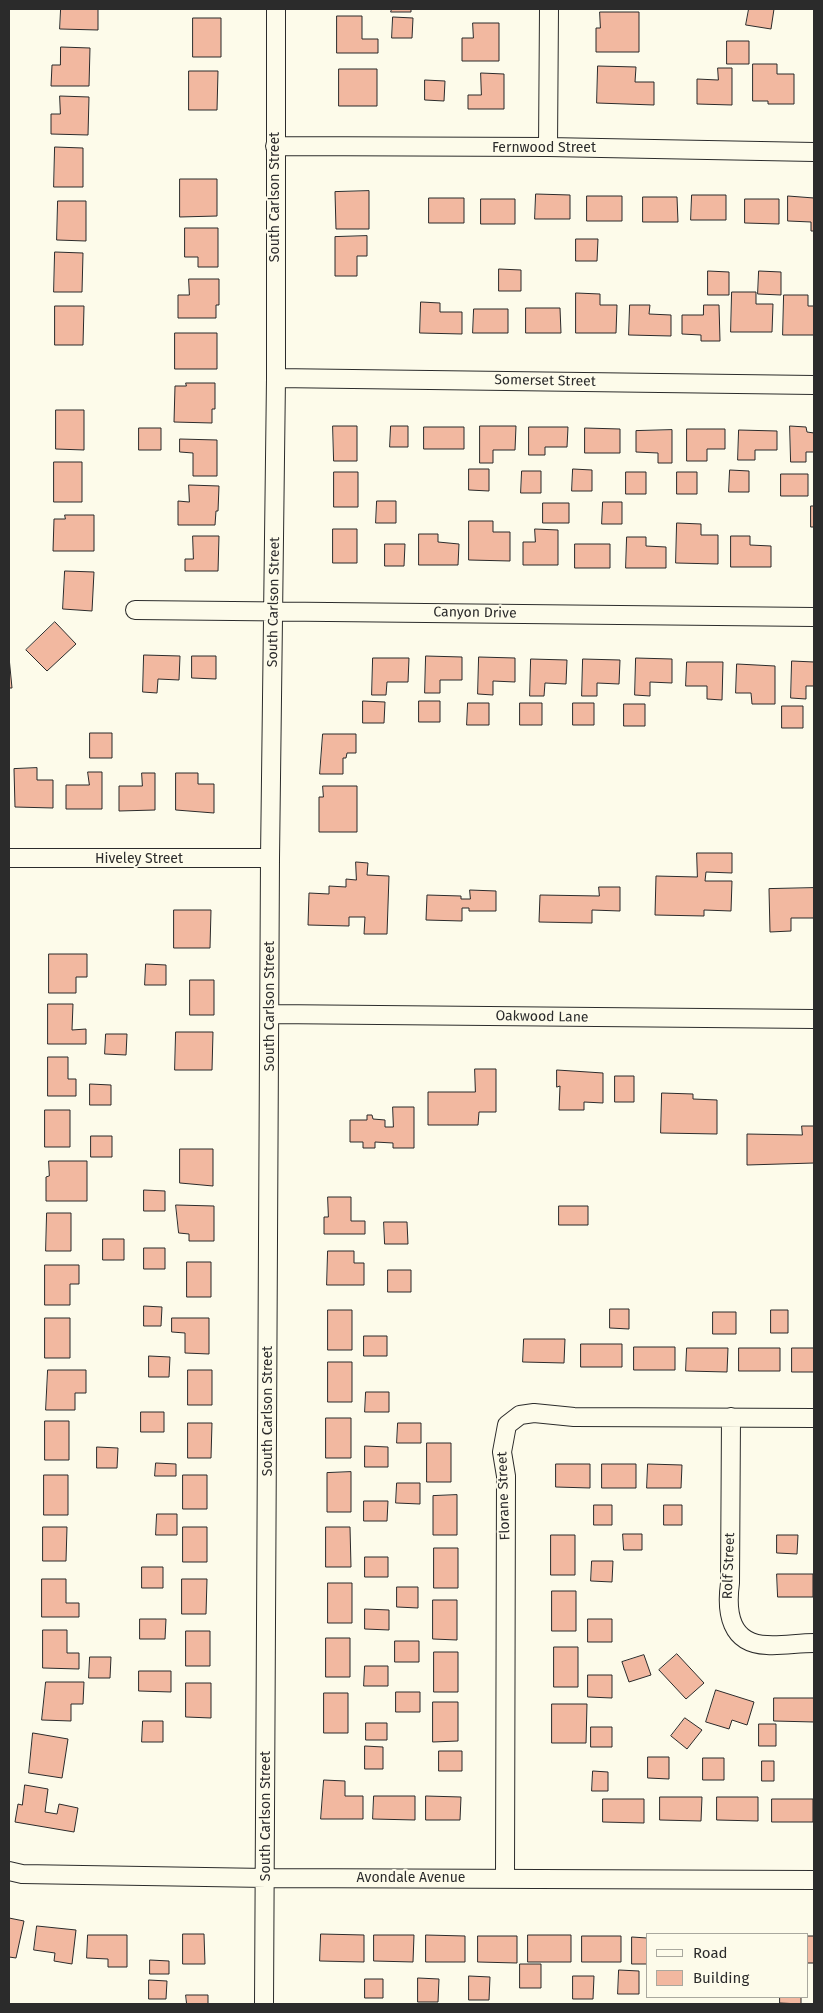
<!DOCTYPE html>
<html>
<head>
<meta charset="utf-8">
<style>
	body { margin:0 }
	#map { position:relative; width:823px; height:2013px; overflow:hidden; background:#fdfbea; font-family:"Fira Sans",sans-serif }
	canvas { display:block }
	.frame { position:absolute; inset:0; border:10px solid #2b2b2b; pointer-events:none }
	.legend { position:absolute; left:646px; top:1933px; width:162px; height:65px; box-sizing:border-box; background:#fdfbea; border:1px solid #a9a89e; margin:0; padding:6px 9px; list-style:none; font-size:15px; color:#2b2b2b }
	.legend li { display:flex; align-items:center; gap:10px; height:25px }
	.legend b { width:25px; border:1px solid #a9a89e }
</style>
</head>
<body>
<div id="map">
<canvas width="823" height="2013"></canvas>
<div class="frame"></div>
<ul class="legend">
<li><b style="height:6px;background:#fdfbea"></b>Road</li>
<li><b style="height:14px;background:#f2b8a0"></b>Building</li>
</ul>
</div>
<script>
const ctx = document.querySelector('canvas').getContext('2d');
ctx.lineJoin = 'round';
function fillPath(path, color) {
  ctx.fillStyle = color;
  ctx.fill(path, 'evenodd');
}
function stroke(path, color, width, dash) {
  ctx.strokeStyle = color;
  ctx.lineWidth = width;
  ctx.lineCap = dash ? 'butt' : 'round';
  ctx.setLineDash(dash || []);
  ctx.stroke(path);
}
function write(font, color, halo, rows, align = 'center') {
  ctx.font = font + ' "Fira Sans",sans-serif';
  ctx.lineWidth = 4;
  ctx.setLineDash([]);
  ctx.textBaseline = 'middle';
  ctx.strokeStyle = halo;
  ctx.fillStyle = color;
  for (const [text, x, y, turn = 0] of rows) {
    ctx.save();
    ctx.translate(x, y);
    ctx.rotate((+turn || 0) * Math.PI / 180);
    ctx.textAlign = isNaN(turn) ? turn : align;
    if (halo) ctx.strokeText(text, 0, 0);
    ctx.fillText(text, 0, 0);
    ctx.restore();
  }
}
const building = new Path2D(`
	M61 9H98V30L60 29Z
	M392 9H411V12H391Z
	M749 9H774L771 29 746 25Z
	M600 12H639V52H596V28H600Z
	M337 16H362V39H378V53H337Z
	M393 17 413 18 412 38H392Z
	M193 18H221V57H193Z
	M473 23H499V61H462V38H473Z
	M727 41H749V64H727Z
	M61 47 90 48 89 86H51L52 65H60Z
	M753 64H777V74H794V104H768V101H753Z
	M598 66 636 67 635 82H654V105L597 103Z
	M718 68H732V105L697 104V79L718 80Z
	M339 69H377V106H339Z
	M189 71H218L217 110H189Z
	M481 73 504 74V109H468V95H481Z
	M425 80 445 81 444 101 425 100Z
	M60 96 89 97 88 135 51 134V114H60Z
	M55 147 83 148V187H54Z
	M180 179H217V216L180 217Z
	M369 191V229H336L335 192Z
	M536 194 570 195V219H535Z
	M692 195H726V220H691Z
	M587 196H622V221H587Z
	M788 196 814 198V231H811V222L788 221Z
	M643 197H677L678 222H643Z
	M429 198H464V223H429Z
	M481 199H515V224H481Z
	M745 199H779V224L745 223Z
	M58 201H86V241L57 240Z
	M185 228H218V267H198V257H185Z
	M367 236V256H357V276H335V237Z
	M576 239H598L597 261H576Z
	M55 252 83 253 82 292H54Z
	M499 269 521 270V291H499Z
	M708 271 729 272V295H708Z
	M759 271 781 272V295L758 294Z
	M189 279H219V305H216V318H178V295H189Z
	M732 292H756V304H773L772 332H731Z
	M576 293 600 294V305H617L616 333H576Z
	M784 295H808V306H814V335H783Z
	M421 302 440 303V312H462V334L420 333Z
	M630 305H650L649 314 671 315V336L629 335Z
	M704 305H719L720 341H701V335L682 334V315H703Z
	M55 306H84L83 345H55Z
	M526 308H560L561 333H526Z
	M474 309H508V333H473Z
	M175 333H217V369H175Z
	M186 383H215V409H212V423L174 422 175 386H186Z
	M56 410H84V450L56 449Z
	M333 426H357V461H334Z
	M391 426H408V447H390Z
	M480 426H516L515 450H493V463H480Z
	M790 426 806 427 807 432 814 433V452H806V462H791Z
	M424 427H464V449H424Z
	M529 427H568L567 447H545V455H529Z
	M139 428H161V450H139Z
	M585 428 620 429V453H585Z
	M687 429H725V449H707V461H687Z
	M672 430V463H658V453L636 452V431Z
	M739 430 777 431V450H755V460H738Z
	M180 439 217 440V476H193V453L180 452Z
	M54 462H82V502H54Z
	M469 469H489V491L469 490Z
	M573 469 592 470V491H572Z
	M730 470 749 471V492H729Z
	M522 471H541V493H521Z
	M334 472H358V507H334Z
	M626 472H646V494H626Z
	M677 472H697V494H677Z
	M781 474H808V496H781Z
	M189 485 219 486 218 511H216L215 525H178V501L189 502Z
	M377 501H396V523H376Z
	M603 502H622V524H602Z
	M543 503H569V523H543Z
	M811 506H814V527H811Z
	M65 515H94V551H53L54 519H65Z
	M469 521H493V532H510V561L469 560Z
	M677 523 701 524V535H718V564L676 563Z
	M333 529H357V563H333Z
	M535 529 558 530V565H523V542H535Z
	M419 534H438V542L459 544 458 565H419Z
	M193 536H219L218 571H185V559H193Z
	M731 536H750V545L771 546V567H731Z
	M627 537H646V546L666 547V568H626Z
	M385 544H405L404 566H385Z
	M575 544H610V568H575Z
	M65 571 94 572 92 611 63 609Z
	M55 622 76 644 47 671 26 650Z
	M144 655 180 656 179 680 158 679 157 693 143 692Z
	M192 656H216V679L192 678Z
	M426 656 462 657V680H440V693H425Z
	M9 657 12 688H9Z
	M479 657 515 658V682L493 681V695L478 694Z
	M373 658H409L408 682H387L386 695H372Z
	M636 658 672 659V683L650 682V696L635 695Z
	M531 659 567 660 566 684 545 683 544 696H530Z
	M583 659 620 660 619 684 597 683V696H582Z
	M792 661 814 662V686H806V699L791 698Z
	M687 662H723L722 700 707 699V686H686Z
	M737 664 775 666V704H752L751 693H736Z
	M363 701 385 702 384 723H363Z
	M419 701H440V722H419Z
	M468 703H489V725H467Z
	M520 703H542V725H520Z
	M573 703H594V725H573Z
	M624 704H645V726H624Z
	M782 706H803V728H782Z
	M90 733H112V758H90Z
	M323 734H356V753H347L346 758H343V774H320Z
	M37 768V780H53V808L15 807 14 769Z
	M88 772H102V809H66V785H89Z
	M142 773H155V810L119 811V786H142Z
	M176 773H198V784H214V813L176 810Z
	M323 786H357V832H319V797H323Z
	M697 853H732V873L706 872 705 881H732L731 911 704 910V916L655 915 656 876 697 877Z
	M356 862 368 863 367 875 389 876 387 934H364L365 917H349V926L308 925 309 893 329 894V886L346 887V879L356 880Z
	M599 887H620V911L592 910V923L539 922 540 895 599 896Z
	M814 888V918H791V931L770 932 769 889Z
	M470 890 496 891V911H469V908H462V921L426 920 427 895 461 896V899H470Z
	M174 910H211L210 948H174Z
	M49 954H87V977H76V993H49Z
	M146 964 166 965V985H145Z
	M190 980H214V1015H190Z
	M48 1004H73L72 1030 86 1029V1044H48Z
	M176 1032H213L212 1070H175Z
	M106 1034H127L126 1055 105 1054Z
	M48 1057H68V1079H76V1096H48Z
	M475 1069H496V1112H479L478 1125H428V1092H475Z
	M557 1070 603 1073V1103L584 1102V1110H559L560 1086 557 1087Z
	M615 1076H634V1102H615Z
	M90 1084 111 1085V1105H90Z
	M662 1093 693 1094V1099L717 1100V1134L661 1133Z
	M393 1107H414V1148H393V1143L375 1142V1148H363V1142H350V1120H367V1115H372L373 1119 385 1120V1127H393Z
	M45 1110H70V1147H45Z
	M802 1126H814V1163L747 1165V1134L802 1135Z
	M91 1136H112V1157H91Z
	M180 1149H213V1186L180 1183Z
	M49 1161H87V1201H46V1177L49 1176Z
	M144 1190 165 1191V1211H144Z
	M328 1197H351V1221H365V1234H324V1217H328Z
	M176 1205 214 1206V1241H189V1234L179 1233Z
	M559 1206H588V1225H559Z
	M47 1213H71V1251H46Z
	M384 1222H407L408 1244H385Z
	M103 1239H124V1260H103Z
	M144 1248H165V1269H144Z
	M328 1251H354V1263H364V1285H327Z
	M187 1262H211V1297H187Z
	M45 1265H79V1284H70V1305H45Z
	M388 1270H411V1292H388Z
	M144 1306 162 1307 161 1326H144Z
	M610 1309H629V1329L610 1328Z
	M328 1310H352V1350H328Z
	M771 1310H788V1333H771Z
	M713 1312H736V1334H713Z
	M45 1318H70V1358H45Z
	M172 1318H209V1354L185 1353V1333L172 1332Z
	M364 1336H387V1356H364Z
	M524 1339H565L564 1363 523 1362Z
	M581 1344H622V1367H581Z
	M634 1347H675V1370H634Z
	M687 1348H728L727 1372 686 1371Z
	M739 1348H780V1371H739Z
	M792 1348H814V1372H792Z
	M149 1356 170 1357 169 1377H149Z
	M328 1362H352V1402H328Z
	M48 1370H86V1393H75V1410H46Z
	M188 1370H212V1405H188Z
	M366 1392H389V1412H365Z
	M141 1412H164V1432H141Z
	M326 1418H351V1458H326Z
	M45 1421H69V1460H45Z
	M188 1423H212L211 1458H188Z
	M398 1423H421V1443H397Z
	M427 1443H451V1482H427Z
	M365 1446 388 1447V1467H365Z
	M97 1447 118 1448 117 1468H97Z
	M156 1463 176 1464V1476H155Z
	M556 1464H590V1488L556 1487Z
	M602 1464H636V1488H602Z
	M648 1464 682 1465 681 1488H647Z
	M351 1472V1512H327V1473Z
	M44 1475H68V1515H44Z
	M183 1475H207V1509H183Z
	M397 1483H420V1504L396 1503Z
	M457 1495V1535H433V1496Z
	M364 1501H388L387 1521H364Z
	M594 1505H612V1525H594Z
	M664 1505H682V1525H664Z
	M157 1514H177V1535H156Z
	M43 1527H67L66 1561H43Z
	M183 1527H207V1562H183Z
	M326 1527H350L351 1567H326Z
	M623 1534H642V1550H624Z
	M551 1535H575V1575H551Z
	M777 1535H798L797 1554 777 1553Z
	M434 1548H458V1588H434Z
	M365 1557H388V1577H365Z
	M592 1561H613L612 1582 591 1581Z
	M142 1567H163V1588H142Z
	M777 1574H813V1597H778Z
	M42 1579H66V1603H79V1617H42Z
	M182 1579H207L206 1614H182Z
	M328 1583H352V1623H328Z
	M397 1587H418V1608L397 1607Z
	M552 1591H576V1631H552Z
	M433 1600H457V1640L433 1639Z
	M365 1609 389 1610V1630L365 1629Z
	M140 1619H166L165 1639H140Z
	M588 1619H612V1642H588Z
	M43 1630H67V1653H79V1669L43 1668Z
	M186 1631H210V1666H186Z
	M326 1638H350V1677H326Z
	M395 1641H419V1662H395Z
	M554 1647H578V1687H554Z
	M434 1652H458V1692H434Z
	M677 1654 704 1683 686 1699 659 1670Z
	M644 1655 651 1675 629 1682 622 1662Z
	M90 1657H111L110 1678H89Z
	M365 1666H388V1686H364Z
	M139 1671H171V1692L139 1691Z
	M588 1675H612V1698L588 1697Z
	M46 1682H84L83 1704H71V1721L42 1720Z
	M186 1683H211V1718L186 1717Z
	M716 1690 754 1702 747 1725 732 1720 729 1729 706 1722Z
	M396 1692H420V1712H396Z
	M324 1693H348V1733H324Z
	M774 1698H814V1722L774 1721Z
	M433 1702H458V1741L433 1742Z
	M552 1704H587L586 1743H552Z
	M685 1718 702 1730 687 1749 671 1736Z
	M143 1721H163V1742H142Z
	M366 1723H387V1740H366Z
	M759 1724H776V1746H759Z
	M591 1727H612V1747H591Z
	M33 1733 68 1739 62 1778 29 1773Z
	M365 1746 383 1747V1769H365Z
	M439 1751H462V1771H439Z
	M648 1757H669V1779L648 1778Z
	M703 1758H724V1780H703Z
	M762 1761H774V1781H762Z
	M593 1771 608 1772V1791H592Z
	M324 1780 345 1781V1796H363V1819H321Z
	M25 1785 48 1789 45 1812 57 1814 59 1804 78 1808 74 1832 15 1822 18 1804 22 1805Z
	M374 1796H415V1820L373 1819Z
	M426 1796 461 1797 460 1820H426Z
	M660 1797H702L701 1821 660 1820Z
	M717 1797H758V1821L717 1820Z
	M603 1799H644V1823L603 1822Z
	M772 1799H813V1822H772Z
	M9 1918 24 1921 16 1958 9 1957Z
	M37 1926 76 1930 72 1964 54 1961 55 1953 34 1950Z
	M183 1934H204L205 1964H183Z
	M321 1934 364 1935V1962L320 1961Z
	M88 1935H127V1967H108V1959L87 1958Z
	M374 1935H414L413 1962 374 1961Z
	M426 1935 465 1936V1962H426Z
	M528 1935H571V1962H528Z
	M478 1936H517V1963L478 1962Z
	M582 1936H621V1962H582Z
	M807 1936H814V1963H807Z
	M632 1937 647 1938V1964H632Z
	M150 1960 169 1961V1974H150Z
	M520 1964H541V1988H520Z
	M619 1970 639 1971V1994H618Z
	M469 1976 490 1977 489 2000H469Z
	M573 1976H594L593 1999H573Z
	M418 1978 439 1979 438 2002H418Z
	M365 1979H383V1998H365Z
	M149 1980 167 1981 166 1999H149Z
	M186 1995H208V2004H187Z
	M780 1997H801V2004L780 2003Z`);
fillPath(building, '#f2b8a0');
stroke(building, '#2b2b2b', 1);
const street = new Path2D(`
	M275 146 548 147 814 152
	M548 147 549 9
	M276 378 814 385
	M135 610 814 617
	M9 858H270
	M271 1014 814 1019
	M731 1417 730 1583C726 1612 730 1644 767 1645 782 1646 798 1643 814 1643
	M9 1871 22 1874 266 1878 814 1880
	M505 1878 506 1476 502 1452 507 1425 520 1415 534 1413 574 1417 814 1418
	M264 2004 270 858 276 378V9`);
stroke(street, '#2b2b2b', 20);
stroke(street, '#fdfbea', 18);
write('14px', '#2b2b2b', '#fdfbea', [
	["Fernwood Street",544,148],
	["South Carlson Street",275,197,-90],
	["Somerset Street",545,381,1],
	["South Carlson Street",274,602,-89],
	["Canyon Drive",475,613,1],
	["Hiveley Street",139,859],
	["South Carlson Street",270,1006,-90],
	["Oakwood Lane",542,1017,1],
	["South Carlson Street",268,1411,-90],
	["Florane Street",504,1496,-92],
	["Rolf Street",729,1566,-88],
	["South Carlson Street",266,1816,-90],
	["Avondale Avenue",411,1878]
]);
</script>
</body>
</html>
